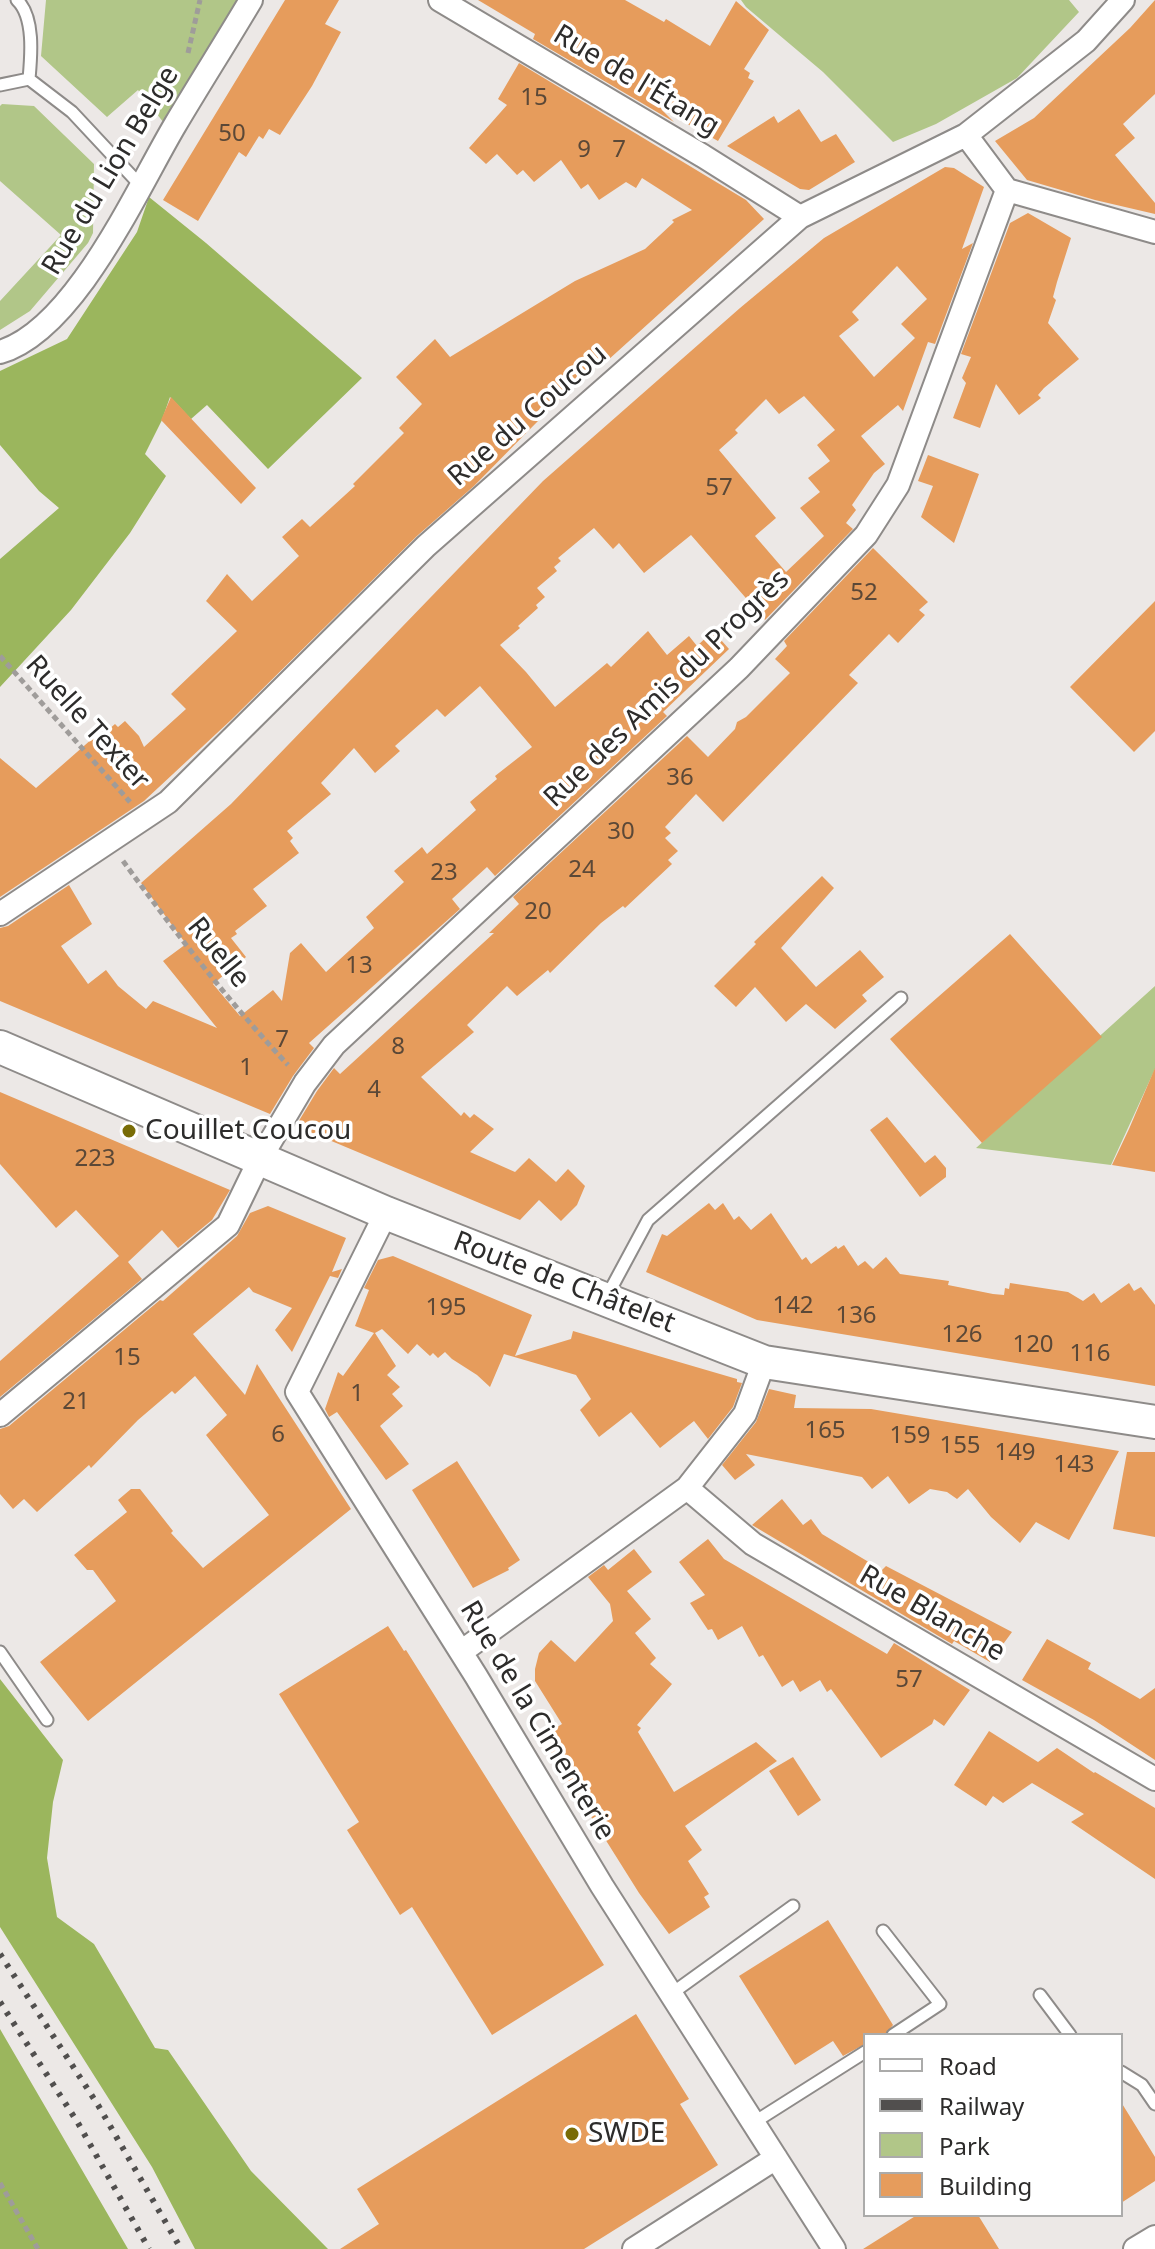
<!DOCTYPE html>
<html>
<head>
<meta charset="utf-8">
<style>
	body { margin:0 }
	#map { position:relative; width:1155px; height:2249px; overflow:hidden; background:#ece8e6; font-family:"Noto Sans",sans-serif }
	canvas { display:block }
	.legend { position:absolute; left:863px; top:2033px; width:260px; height:184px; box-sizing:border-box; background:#fff; border:2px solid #ababaa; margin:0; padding:10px 14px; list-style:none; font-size:24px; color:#2d2c2b }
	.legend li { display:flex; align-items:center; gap:16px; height:40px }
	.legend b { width:40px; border:2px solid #ababaa }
</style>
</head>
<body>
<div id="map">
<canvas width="1155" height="2249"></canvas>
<ul class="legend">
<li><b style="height:10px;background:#fff"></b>Road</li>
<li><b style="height:10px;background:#514f4e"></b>Railway</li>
<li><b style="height:22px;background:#b1c688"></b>Park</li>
<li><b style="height:22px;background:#e69c5c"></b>Building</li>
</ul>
</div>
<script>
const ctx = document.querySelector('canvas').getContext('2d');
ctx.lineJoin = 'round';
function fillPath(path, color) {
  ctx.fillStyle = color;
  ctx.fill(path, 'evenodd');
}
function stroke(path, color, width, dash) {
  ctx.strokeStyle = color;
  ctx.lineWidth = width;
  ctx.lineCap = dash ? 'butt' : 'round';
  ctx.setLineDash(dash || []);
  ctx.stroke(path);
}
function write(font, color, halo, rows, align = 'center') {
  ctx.font = font + ' "Noto Sans",sans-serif';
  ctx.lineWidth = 7;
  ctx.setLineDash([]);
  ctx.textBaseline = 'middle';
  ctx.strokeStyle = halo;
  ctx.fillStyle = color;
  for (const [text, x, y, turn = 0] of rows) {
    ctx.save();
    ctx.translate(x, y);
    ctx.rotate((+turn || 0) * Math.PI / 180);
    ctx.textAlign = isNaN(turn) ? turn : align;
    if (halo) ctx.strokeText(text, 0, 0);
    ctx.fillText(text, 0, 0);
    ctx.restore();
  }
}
fillPath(new Path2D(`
	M46 0H241L171 132 138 90 107 117 41 56Z
	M741 0H1069L1079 12 1017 78 936 124 893 142 823 72 746 7Z
	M2 104 34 106 94 164 93 233 88 243 30 311 0 330V301L61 235 0 181V106Z
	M1155 986V1069L1111 1165 976 1148Z`), '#b1c688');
fillPath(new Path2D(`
	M149 197 206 243 362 378 268 469 207 405 191 419 170 397 162 420 145 454 166 476 130 533 71 610 0 687V559L59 508 39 491 0 445V371L67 339 137 232Z
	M0 1679 63 1760 53 1802 47 1858 57 1917 94 1944 155 2048 168 2050 251 2171 328 2249H195L152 2167 0 1927Z
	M0 2029 128 2249H0Z`), '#9bb65d');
fillPath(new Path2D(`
	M285 0H339L325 24 341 32 312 86 280 135 269 129 263 139 259 136 246 157 239 152 198 221 163 200Z
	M478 0H625L664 22 666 19 710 46 736 1 769 30 744 69 750 73 748 78 754 81 718 141 661 109 674 122 533 39 535 34Z
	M1155 0V94L1123 124 1135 138 1115 155 1155 203V214L1095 200 1027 180 995 141 1034 118 1130 28Z
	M519 63 746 200 764 219 607 361 601 357 474 486 417 536 231 720 144 801 0 897V758L36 788 93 738 95 741 115 724 118 727 125 721 139 736 144 747 186 709 171 694 237 631 206 601 227 574 252 601 299 556 282 537 302 519 310 527 355 486 353 484 404 433 399 428 422 404 396 377 435 339 450 357 575 281 645 249 674 222 672 220 692 210 642 178 636 188 626 182 599 200 588 184 581 189 561 160 534 182 523 170 517 175 497 154 486 164 469 148 507 105 498 99Z
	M799 109 821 142 836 134 855 162 809 190 800 189 727 146 774 116 778 123Z
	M945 167 954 168 984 187 962 249 973 243 935 344 928 342 903 411 898 405 861 436 885 464 874 473 852 505 856 510 846 523 853 529 765 620 691 535 644 573 619 543 613 549 594 528 558 558 561 561 554 567 557 571 537 588 545 597 536 605 538 608 518 626 520 628 500 645 526 672 555 707 607 663 611 667 648 631 667 655 689 636 697 646 713 631 729 649 663 712 667 716 495 876 487 867 452 899 460 909 309 1043 314 1048 293 1076 270 1114 0 1001V928L8 926 69 885 92 924 61 946 88 984 106 970 118 986 146 1009 153 1001 217 1028 163 961 186 944 141 883 231 804 543 481 740 308 824 238ZM897 266 927 299 901 324 915 338 874 377 839 336 859 320 852 312ZM804 396 835 430 817 445 830 461 808 478 820 492 800 508 824 536 786 572 755 536 776 518 719 450 738 433 735 430 766 399 779 414ZM480 686 532 747 495 776 497 779 470 802 476 810 427 854 422 847 394 871 404 882 366 917 374 928 326 972 301 943 290 953 282 1001 273 990 240 1016 213 984 246 957 231 938 237 934 235 931 267 906 253 889 299 853 290 841 293 838 287 831 331 794 321 783 354 748 375 773 400 751 395 746 437 709 445 717Z
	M1028 213 1071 238 1057 282 1053 297 1056 300 1048 323 1079 359 1044 388 1038 395 1041 398 1019 415 996 384 980 428 953 418 966 383 962 378 971 357 961 354 1010 223Z
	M171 397 256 488 241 504 161 420Z
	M928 455 979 474 954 543 921 517 933 486 918 481Z
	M873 548 928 602 919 610 925 615 898 643 889 634 849 675 858 683 723 822 696 794 665 827 671 833 665 838 678 851 668 860 672 864 625 908 623 906 601 923 550 973 548 970 517 996 507 986 467 1025 474 1032 421 1077 461 1116 464 1112 470 1118 474 1114 494 1129 470 1152 515 1172 529 1158 556 1182 568 1169 585 1186 577 1205 561 1221 539 1200 520 1220 298 1127 297 1124 317 1091 334 1068 340 1074 494 933H489L519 904 513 897 687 736 708 757 735 729 737 722 746 717 790 673 775 659 787 646 784 641Z
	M1155 601V731L1134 752 1070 687Z
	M822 876 834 888 781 948 816 987 860 950 884 977 862 995 867 1001 835 1029 806 1004 786 1022 755 987 736 1007 714 986 756 944 754 942Z
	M1010 934 1102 1037 982 1143 890 1039Z
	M1155 1068V1172L1112 1165 1129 1129Z
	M0 1092 230 1190 212 1220 178 1248 162 1230 128 1262 142 1279 0 1397V1361L119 1256 76 1210 56 1228 0 1164Z
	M887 1117 925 1163 935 1155 946 1168V1177L920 1197 870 1130Z
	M709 1203 715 1210 723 1203 734 1220 739 1216 751 1230 771 1213 802 1260 806 1257 811 1264 836 1246 838 1249 844 1245 858 1266 865 1261 873 1269 886 1257 900 1274 949 1281 948 1285 993 1294 1004 1295 1005 1288 1009 1289 1010 1283 1068 1292 1083 1301 1094 1293 1101 1303 1129 1283 1134 1291 1141 1287 1155 1305V1386L757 1320 646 1272 662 1234 667 1236Z
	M268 1206 346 1238 332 1272 342 1269 338 1278 330 1276 292 1352 275 1330 292 1308 253 1292 249 1287 193 1334 245 1395 257 1364 351 1509 88 1721 40 1662 116 1601 93 1570H87L74 1555 127 1512 118 1500 131 1489H140L173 1531 171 1533 203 1568 269 1515 206 1435 227 1415 195 1376 175 1394 172 1391 138 1420 91 1468 89 1465 37 1512 24 1499 13 1509 0 1494V1429L9 1426 160 1300 163 1301 237 1236 250 1213Z
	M393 1256 532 1315 515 1356 571 1339 573 1331 737 1379V1382L742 1383 733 1407 708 1439 694 1421 660 1448 631 1412 599 1437 580 1410 591 1399 576 1375 504 1354 490 1387 477 1375 452 1359 445 1352 438 1358 433 1353 430 1356 417 1344 408 1354 382 1329 375 1333 396 1366 387 1375 400 1387 392 1394 403 1406 380 1426 409 1464 386 1480 337 1412 329 1417 325 1409 338 1372 343 1376 374 1333 355 1326 369 1290 364 1288 378 1260Z
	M769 1389 796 1395 794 1408 871 1409 1119 1451 1069 1540 1036 1522 1020 1543 991 1517 968 1489 957 1499 947 1492 930 1489 909 1504 888 1476 872 1489 862 1477 746 1454 755 1465 735 1480 722 1465 756 1422Z
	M1127 1452H1155V1537L1113 1529Z
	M457 1461 520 1560 508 1568 509 1570 473 1588 412 1490Z
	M782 1499 803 1525 811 1519 822 1534 882 1570 886 1566 1012 1632 990 1662 954 1641 952 1644 752 1525Z
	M708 1539 724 1559 887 1654 894 1643 970 1690 944 1726 934 1719 932 1724 881 1758 831 1689 827 1692 820 1680 800 1692 793 1680 782 1687 763 1655 759 1657 742 1626 718 1640 712 1629 708 1630 690 1603 705 1595 679 1562Z
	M634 1549 652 1572 627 1591 651 1619 635 1633 656 1658 650 1664 672 1684 637 1725 641 1728 638 1732 674 1792 756 1742 777 1761 685 1826 702 1850 688 1861 709 1894 704 1897 710 1907 669 1934 639 1893 541 1737 562 1724 535 1681V1669L539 1653 551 1640 575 1662 613 1621 610 1604 588 1577 604 1565 608 1570Z
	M388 1626 404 1651 406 1650 604 1965 492 2035 412 1907 400 1915 347 1830 359 1822 279 1694Z
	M1047 1639 1091 1663 1088 1669 1140 1699 1155 1688V1760L1094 1720 1022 1680Z
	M989 1731 1038 1762 1057 1748 1094 1773 1095 1772 1155 1808V1879L1071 1822 1084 1814 1032 1783 1003 1803 993 1796 986 1806 954 1785Z
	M793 1757 821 1800 798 1816 769 1771Z
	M828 1920 893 2025 885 2035H865V2044L843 2056 833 2041 795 2065 739 1976Z
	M636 2014 689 2099 680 2104 718 2165 584 2249H340L379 2224 357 2189Z
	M1121 2102 1155 2157V2181L1121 2203Z
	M917 2215H978L999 2249H863Z`), '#e69c5c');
const service = new Path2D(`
	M17 0C35 17 31 57 29 79
	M0 85 29 79 72 112 142 187
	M606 1298 648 1220 901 998
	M0 1652 47 1720
	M883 1931 940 2004 893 2035
	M671 1994 793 1906
	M1040 1995 1070 2035
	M1121 2072 1142 2085 1155 2104
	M753 2123 865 2052`);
const minor = new Path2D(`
	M440 0 703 156 800 217
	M966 135 1007 190 1155 232
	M0 352C75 330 137 189 175 125 200 83 226 42 251 0
	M0 914 168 802 426 546 800 217 966 135 1086 41 1123 0
	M386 1213 297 1392 476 1676 602 1886 834 2249
	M0 1415 228 1225 260 1159 305 1083 334 1045 739 668 866 535 898 485 1007 190
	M687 1488 753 1544 1155 1779
	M461 1652 687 1488 745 1414 764 1362
	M634 2249 776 2158
	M1135 2249 1155 2237`);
const secondary = new Path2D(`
	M0 1047 386 1213 764 1362 1155 1422`);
stroke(service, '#8e8b89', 15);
stroke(minor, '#8e8b89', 26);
stroke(secondary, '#8e8b89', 36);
stroke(new Path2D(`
	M188 53 200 0
	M0 656 130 802
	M123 861C175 932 228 1001 288 1065
	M0 2183 38 2249`), '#9f9c9a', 5, [6, 4]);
stroke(service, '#fff', 11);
stroke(minor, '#fff', 22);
stroke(secondary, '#fff', 32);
stroke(new Path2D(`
	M0 1954 98 2105 181 2249
	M0 2002 78 2123 149 2249`), '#514f4e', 6, [4, 8]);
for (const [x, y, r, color] of [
	[129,1131,8,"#796c06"],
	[572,2134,8,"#796c06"]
]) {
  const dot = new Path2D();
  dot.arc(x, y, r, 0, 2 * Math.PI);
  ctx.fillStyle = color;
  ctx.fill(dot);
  stroke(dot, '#fff', 3);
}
write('24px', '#5b4837', null, [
	["15",534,98],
	["50",232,134],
	["9",584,150],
	["7",619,150],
	["57",719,488],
	["52",864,593],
	["36",680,778],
	["30",621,832],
	["24",582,870],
	["23",444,873],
	["20",538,912],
	["13",359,966],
	["7",282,1040],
	["8",398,1047],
	["1",246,1068],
	["4",374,1090],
	["223",95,1159],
	["142",793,1306],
	["195",446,1308],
	["136",856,1316],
	["126",962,1335],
	["120",1033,1345],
	["116",1090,1354],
	["15",127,1358],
	["1",357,1394],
	["21",76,1402],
	["165",825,1431],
	["6",278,1435],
	["159",910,1436],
	["155",960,1446],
	["149",1015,1453],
	["143",1074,1465],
	["57",909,1680]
]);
write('28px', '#2d2c2b', '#fff', [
	["Rue de l'Étang",636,81,31],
	["Rue du Lion Belge",111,171,-59],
	["Rue du Coucou",528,416,-41],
	["Rue des Amis du Progrès",667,689,-44],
	["Ruelle Texter",87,723,48],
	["Ruelle",218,953,51],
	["Route de Châtelet",564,1283,21],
	["Rue Blanche",932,1614,30],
	["Rue de la Cimenterie",537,1721,59]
]);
write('28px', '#2d2c2b', '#fff', [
	["Couillet Coucou",145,1131],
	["SWDE",588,2134]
], 'left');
</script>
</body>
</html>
